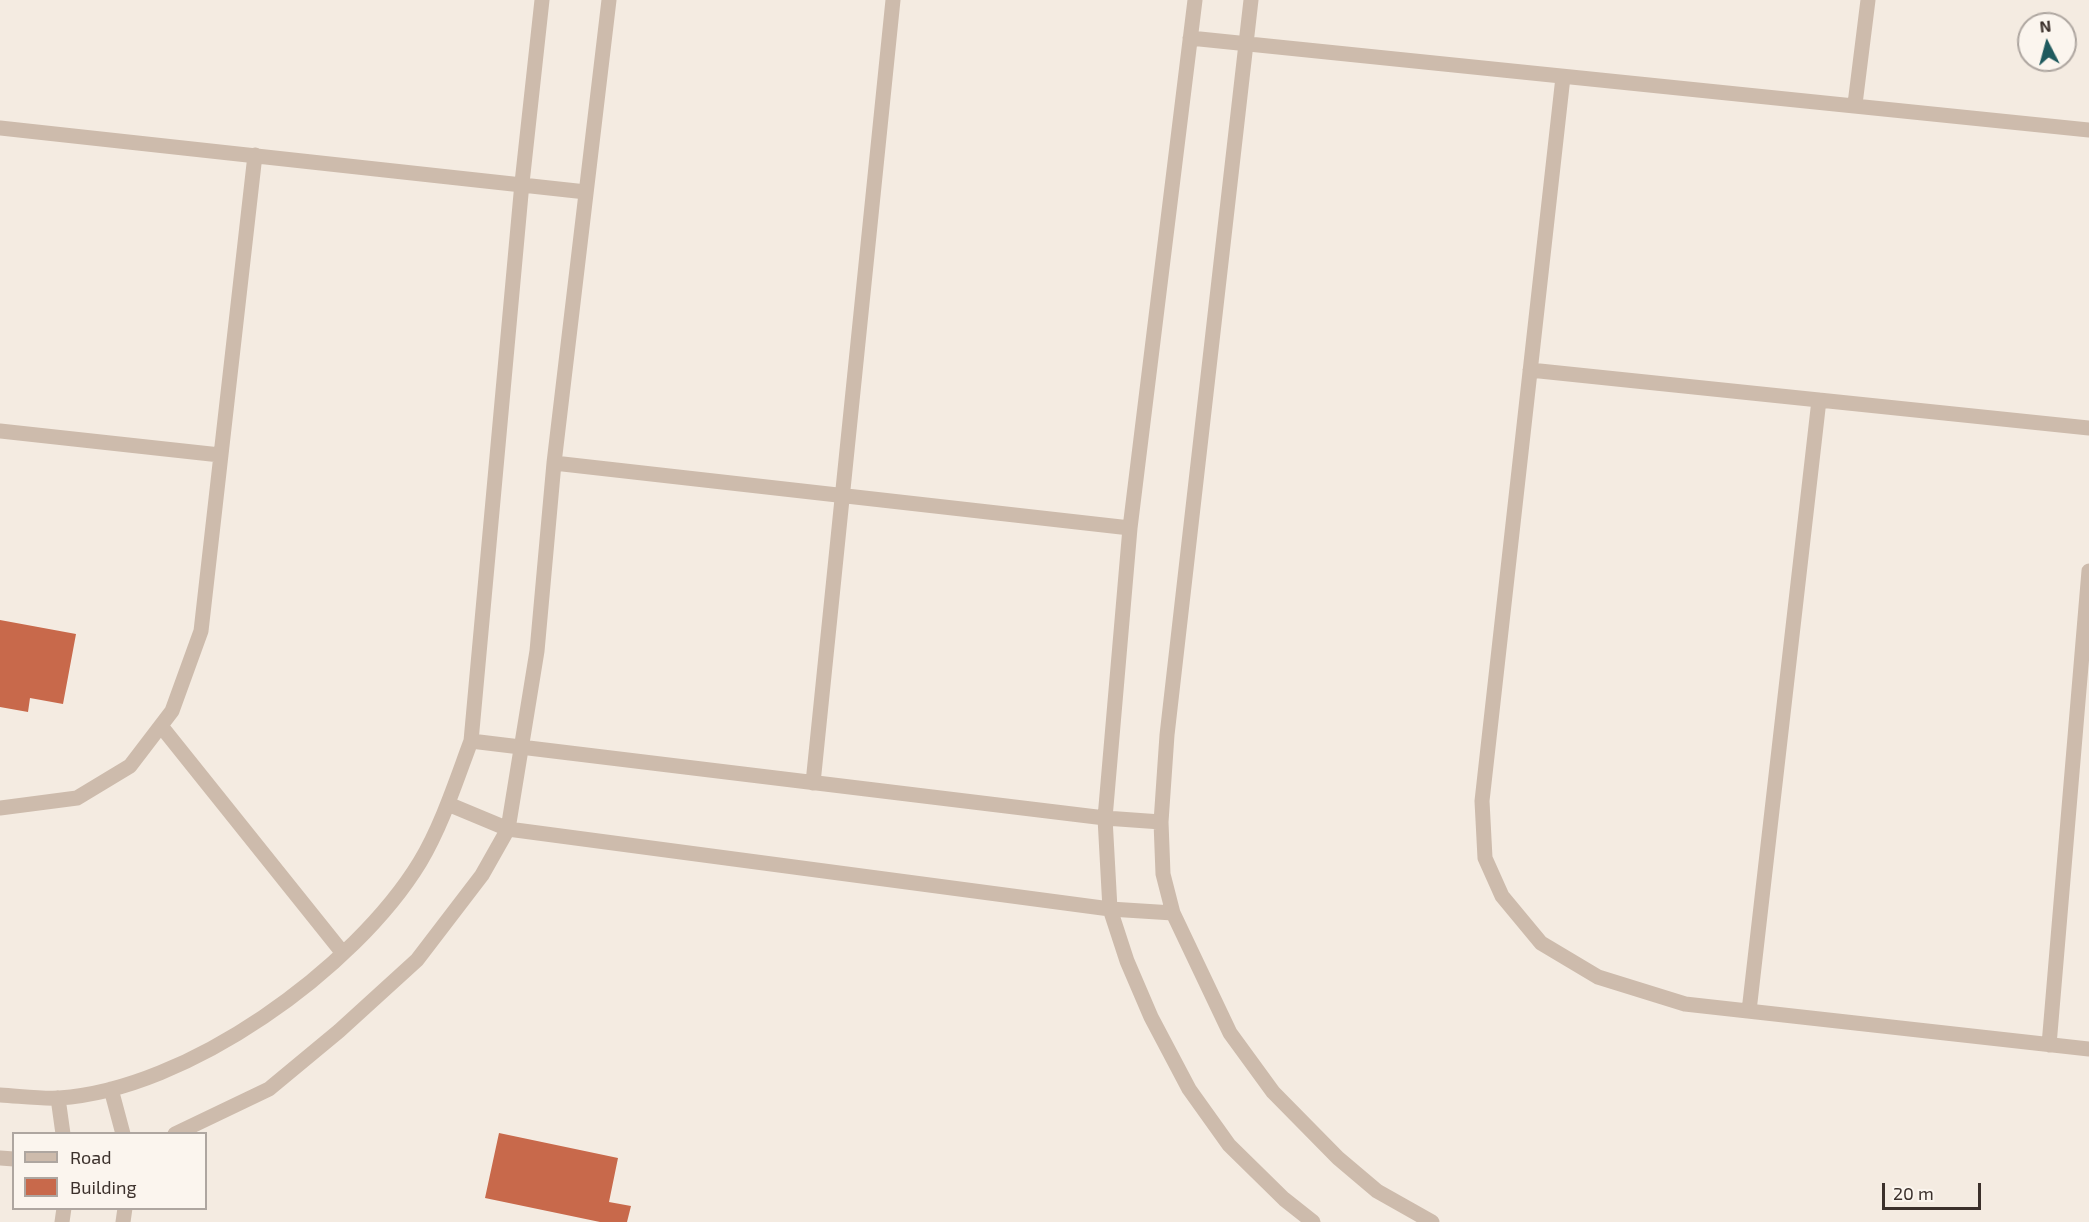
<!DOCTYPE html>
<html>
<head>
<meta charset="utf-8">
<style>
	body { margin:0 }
	#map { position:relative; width:2089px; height:1222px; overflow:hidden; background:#f4ebe1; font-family:"Exo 2",sans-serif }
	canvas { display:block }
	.legend { position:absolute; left:12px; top:1132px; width:195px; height:78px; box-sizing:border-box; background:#fbf5ee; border:2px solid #aea6a0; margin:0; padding:8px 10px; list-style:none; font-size:18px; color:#3b302b }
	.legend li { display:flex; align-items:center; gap:12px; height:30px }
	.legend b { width:30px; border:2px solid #aea6a0 }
	.north { position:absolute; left:2017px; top:12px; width:60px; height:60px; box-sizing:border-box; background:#fbf5ee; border:2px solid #aea6a0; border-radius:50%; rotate:354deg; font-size:16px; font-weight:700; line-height:24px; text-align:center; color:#3b302b }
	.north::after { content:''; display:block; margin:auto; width:21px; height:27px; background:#1f5a5e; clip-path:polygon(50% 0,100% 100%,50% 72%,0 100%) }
	.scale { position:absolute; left:1882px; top:1183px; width:99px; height:27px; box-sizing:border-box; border:3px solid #3b302b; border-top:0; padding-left:8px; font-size:18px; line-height:21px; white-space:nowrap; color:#3b302b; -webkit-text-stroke:4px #fbf5ee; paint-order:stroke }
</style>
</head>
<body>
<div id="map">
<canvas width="2089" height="1222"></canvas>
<ul class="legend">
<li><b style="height:8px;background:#cdbbac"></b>Road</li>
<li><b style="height:16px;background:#c8694b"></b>Building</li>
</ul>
<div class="north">N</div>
<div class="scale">20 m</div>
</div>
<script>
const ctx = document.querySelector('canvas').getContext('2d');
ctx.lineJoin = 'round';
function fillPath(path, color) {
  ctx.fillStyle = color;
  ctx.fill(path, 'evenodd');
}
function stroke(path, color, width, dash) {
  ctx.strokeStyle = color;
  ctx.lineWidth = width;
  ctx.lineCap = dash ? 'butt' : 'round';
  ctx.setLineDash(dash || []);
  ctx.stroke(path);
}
fillPath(new Path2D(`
	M0 620 76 634 63 704 30 698 28 712 0 707Z
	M499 1133 618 1158 609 1202 631 1206 627 1222H600L485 1198Z`), '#c8694b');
stroke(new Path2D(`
	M1195 0 1130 528 1105 818 1110 909 1127 961 1151 1017 1189 1089 1229 1145 1284 1199 1313 1222
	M1251 0 1167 735 1161 822 1163 874 1173 913 1230 1033 1273 1092 1338 1158 1377 1191 1432 1222
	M1190 38 2089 130
	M1563 77 1482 801 1485 858 1502 896 1541 943 1598 977 1685 1004 2089 1049
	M1855 104 1868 0
	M0 128 586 192
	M1530 370 2089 428
	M0 431 220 455
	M554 463 1130 528
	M161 726 342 952
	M471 741 1105 818 1161 822
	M813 783 893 0
	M448 804 508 829 1110 909 1173 913
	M0 808 77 798 130 766 172 711 201 631 255 155
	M1749 1011 1819 400
	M2049 1045 2089 571
	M111 1089 123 1134
	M0 1095C19 1096 40 1099 59 1098 187 1090 355 969 420 862 442 825 456 781 471 741L522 183 542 0
	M58 1098 63 1134
	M175 1134 269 1089 339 1031 417 960 482 875 508 829 537 651 554 463 609 0
	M0 1158 14 1159
	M62 1222 64 1208
	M123 1222 125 1208`), '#cdbbac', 15);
</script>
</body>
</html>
